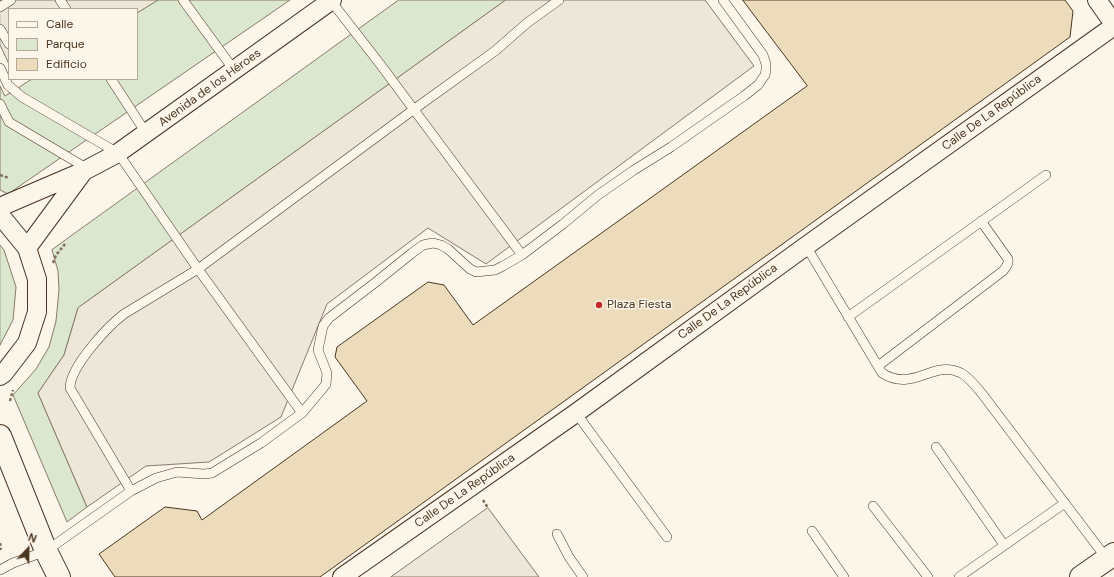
<!DOCTYPE html>
<html>
<head>
<meta charset="utf-8">
<style>
	body { margin:0 }
	#map { position:relative; width:1114px; height:577px; overflow:hidden; background:#fbf6e9; font-family:"DM Sans",sans-serif }
	canvas { display:block }
	.legend { position:absolute; left:8px; top:8px; width:130px; height:72px; box-sizing:border-box; background:#fbf6e9; border:1px solid #b4a999; margin:0; padding:5px 7px; list-style:none; font-size:12px; color:#4a3520 }
	.legend li { display:flex; align-items:center; gap:8px; height:20px }
	.legend b { width:20px; border:1px solid #b4a999 }
	.north { position:absolute; left:8px; top:529px; width:40px; height:40px; -webkit-text-stroke:3px #fbf6e9; paint-order:stroke; rotate:22deg; font-size:11px; font-weight:700; line-height:16px; text-align:center; color:#4a3520 }
	.north::after { content:''; display:block; margin:auto; width:14px; height:18px; background:#4a3520; clip-path:polygon(50% 0,100% 100%,50% 72%,0 100%) }
</style>
</head>
<body>
<div id="map">
<canvas width="1114" height="577"></canvas>
<ul class="legend">
<li><b style="height:5px;background:#fbf6e9"></b>Calle</li>
<li><b style="height:11px;background:#dce7d0"></b>Parque</li>
<li><b style="height:11px;background:#ecdcbc"></b>Edificio</li>
</ul>
<div class="north">N</div>
</div>
<script>
const ctx = document.querySelector('canvas').getContext('2d');
ctx.lineJoin = 'round';
function fillPath(path, color) {
  ctx.fillStyle = color;
  ctx.fill(path, 'evenodd');
}
function stroke(path, color, width, dash) {
  ctx.strokeStyle = color;
  ctx.lineWidth = width;
  ctx.lineCap = dash ? 'butt' : 'round';
  ctx.setLineDash(dash || []);
  ctx.stroke(path);
}
function write(font, color, halo, rows, align = 'center') {
  ctx.font = font + ' "DM Sans",sans-serif';
  ctx.lineWidth = 3;
  ctx.setLineDash([]);
  ctx.textBaseline = 'middle';
  ctx.strokeStyle = halo;
  ctx.fillStyle = color;
  for (const [text, x, y, turn = 0] of rows) {
    ctx.save();
    ctx.translate(x, y);
    ctx.rotate((+turn || 0) * Math.PI / 180);
    ctx.textAlign = isNaN(turn) ? turn : align;
    if (halo) ctx.strokeText(text, 0, 0);
    ctx.fillText(text, 0, 0);
    ctx.restore();
  }
}
const green = new Path2D(`
	M158 0H290L8 194 0 190V86L5 96 32 79H137V13Z
	M399 0H506L78 308 64 355 38 393 87 507 67 522 13 395 36 369 49 347 56 321 59 290 58 271 52 250Z
	M0 245 4 250 16 287 13 320 0 345Z`);
fillPath(green, '#dce7d0');
stroke(green, '#887966', 1);
const parking = new Path2D(`
	M0 0H158L137 13V9H9V64L0 45Z
	M506 0H705L754 66 486 264 428 228 327 304 281 417 209 462 146 466 87 507 38 393 64 355 78 308Z
	M488 508 539 577H391Z`);
fillPath(parking, '#ede7d9');
stroke(parking, '#887966', 1);
const building = new Path2D(`
	M743 0H1065L1073 11 1070 37 320 577H115L99 554 165 507 197 511 202 520 367 401 335 357 337 347 428 282 444 285 473 325 807 86Z`);
fillPath(building, '#ecdcbc');
stroke(building, '#4a3520', 1);
const lane = new Path2D(`
	M60 0 66 9
	M183 0 234 70
	M331 1 380 64 522 255
	M0 7 11 0
	M0 29 9 44
	M0 68 8 85 22 97 118 153 198 269 302 413
	M111 79 146 133
	M0 104 9 122 88 169
	M806 246 882 373C913 393 933 359 961 373 970 378 977 388 983 395L1107 559
	M848 317 1046 175
	M878 366 1003 271C1006 267 1009 264 1008 259L981 221
	M576 413 667 537
	M936 447 1004 545
	M131 491 70 388C70 367 107 327 124 314L198 269 413 110 495 51 527 23 559 0
	M873 506 928 577
	M812 531 844 577
	M557 534 569 557 583 577
	M0 570 13 563 46 551 131 491 156 478 177 472 204 474 212 473 261 443 302 413 323 388 326 384 327 373 318 350 323 326 329 318 376 282 412 253 423 245 433 243 441 245 448 249 470 269 476 272 495 270 503 266 522 255 563 224 598 195 634 170 671 147 744 96 758 85 765 75 766 70V64L763 55 723 0
	M959 577 1065 503`);
const street = new Path2D(`
	M1097 0 1114 24
	M0 207 84 171 118 153 332 0
	M0 215 27 248 37 279V312L27 343 4 373 0 376
	M27 248 83 172
	M342 577 576 413 806 246 1114 26`);
const secondary = new Path2D(`
	M1081 577 1114 554`);
const primary = new Path2D(`
	M0 436 46 551 59 577`);
stroke(lane, '#4a3520', 10);
stroke(street, '#4a3520', 20);
stroke(secondary, '#4a3520', 24);
stroke(primary, '#4a3520', 24);
stroke(new Path2D(`
	M0 175 9 178
	M53 263 56 255 65 244
	M10 401 13 390
	M483 500 488 508
	M0 543 1 548 0 550`), '#7f6f5c', 2.5, [3, 2]);
stroke(lane, '#fbf6e9', 9);
stroke(street, '#fbf6e9', 18);
stroke(secondary, '#fbf6e9', 22);
stroke(primary, '#fbf6e9', 22);
for (const [x, y, r, color] of [
	[599,305,4,"#c62828"]
]) {
  const dot = new Path2D();
  dot.arc(x, y, r, 0, 2 * Math.PI);
  ctx.fillStyle = color;
  ctx.fill(dot);
  stroke(dot, '#fbf6e9', 1.5);
}
write('12px', '#4a3520', '#fbf6e9', [
	["Avenida de los Héroes",210,88,-36],
	["Calle De La República",992,113,-36],
	["Calle De La República",728,302,-36],
	["Calle De La República",465,491,-35]
]);
write('12px', '#4a3520', '#fbf6e9', [
	["Plaza Fiesta",607,305]
], 'left');
</script>
</body>
</html>
